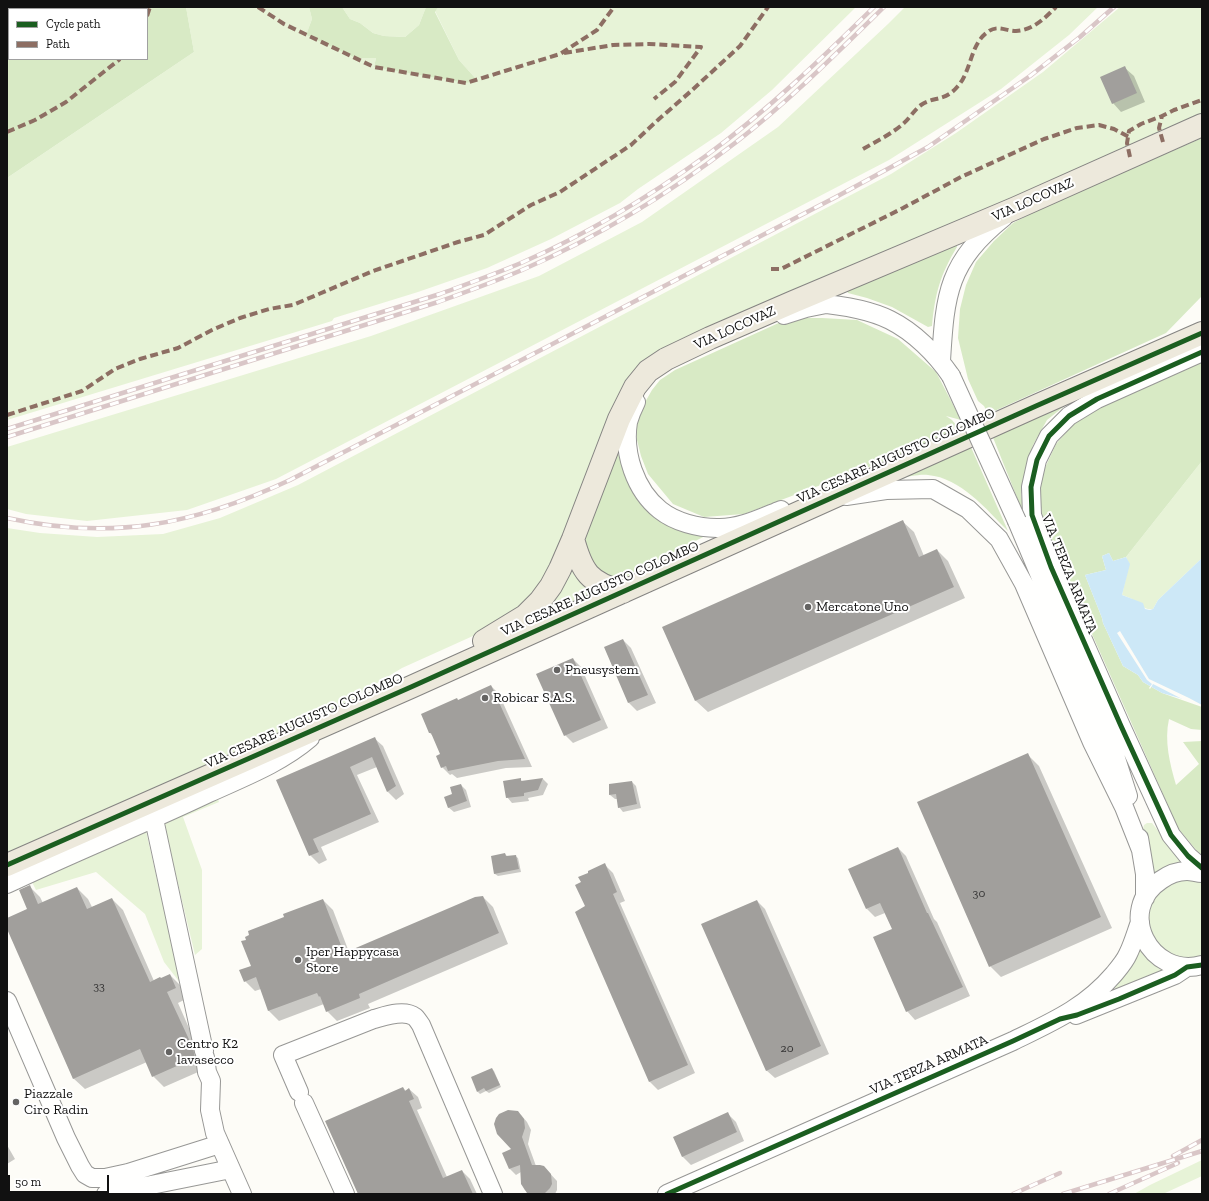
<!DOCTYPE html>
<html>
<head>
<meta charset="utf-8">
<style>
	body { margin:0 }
	#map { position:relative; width:1209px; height:1201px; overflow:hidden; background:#fdfcf7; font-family:"Zilla Slab",serif }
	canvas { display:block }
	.frame { position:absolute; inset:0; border:8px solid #111; pointer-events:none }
	.legend { position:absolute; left:8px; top:8px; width:140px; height:52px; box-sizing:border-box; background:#fff; border:1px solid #a0a0a0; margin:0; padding:5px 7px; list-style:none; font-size:12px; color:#111 }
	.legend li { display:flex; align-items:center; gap:8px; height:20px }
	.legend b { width:20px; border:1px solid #a0a0a0 }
	.scale { position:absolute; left:8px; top:1175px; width:101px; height:18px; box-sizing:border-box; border:2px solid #111; border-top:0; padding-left:5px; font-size:12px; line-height:14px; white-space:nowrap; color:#111; -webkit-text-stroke:3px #fff; paint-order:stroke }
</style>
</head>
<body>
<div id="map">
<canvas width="1209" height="1201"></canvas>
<div class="frame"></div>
<ul class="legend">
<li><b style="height:5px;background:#1b5e20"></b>Cycle path</li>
<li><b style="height:5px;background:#8d6e63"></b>Path</li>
</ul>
<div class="scale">50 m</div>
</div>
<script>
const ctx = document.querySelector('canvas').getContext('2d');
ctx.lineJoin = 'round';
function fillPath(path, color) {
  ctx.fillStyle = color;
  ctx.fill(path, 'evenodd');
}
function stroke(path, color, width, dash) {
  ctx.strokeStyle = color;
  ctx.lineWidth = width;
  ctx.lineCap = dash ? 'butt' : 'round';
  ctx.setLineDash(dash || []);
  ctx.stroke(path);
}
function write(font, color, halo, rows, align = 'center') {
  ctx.font = font + ' "Zilla Slab",serif';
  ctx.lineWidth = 4;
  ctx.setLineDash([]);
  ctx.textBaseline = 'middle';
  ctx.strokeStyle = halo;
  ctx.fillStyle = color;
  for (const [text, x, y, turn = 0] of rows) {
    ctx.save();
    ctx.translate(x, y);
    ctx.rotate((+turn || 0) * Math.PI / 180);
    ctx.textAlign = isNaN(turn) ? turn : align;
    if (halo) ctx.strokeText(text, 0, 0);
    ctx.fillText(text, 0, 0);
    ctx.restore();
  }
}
fillPath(new Path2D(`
	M186 7H309L312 19 306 35 376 58 374 67 477 80 459 60 435 11 438 7H856L772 90 721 133 638 189 620 203 551 239 487 268 418 292 334 318 332 321 7 420V178L194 52Z
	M342 7H426L419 25 405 37 384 36 373 33 360 23 350 19Z
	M905 7H1098L1069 35 1001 89 889 160 276 479 187 510 87 521 26 514 7 509V447L371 336 539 276 642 222 778 127 888 24Z
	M1120 7H1202V114L650 360 542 580 515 615 484 631 402 668 336 708 7 855V528L40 533 97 537 163 534 220 518 298 485 891 174 956 133 1043 72Z
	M1202 461V558L1158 600 1153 609C1145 611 1139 603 1132 599 1128 597 1125 596 1122 595L1129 564 1126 557Z
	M576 569 596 590 594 594 552 613 549 612 547 607 567 573Z
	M217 797 219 802 183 817 202 870V949L195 955 163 821Z
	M1147 823H1152L1186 866 1152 881 1143 829 1144 825Z
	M146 831 181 984 164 962 145 914 96 872 36 890 31 880Z
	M1174 879 1202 880V956L1193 959 1178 958 1164 952 1154 942 1147 913 1151 898Z
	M1145 949 1162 966 1165 971 1114 992C1116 977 1133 963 1140 950Z
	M1202 1160V1176L1163 1194H1134L1150 1185Z`), '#e7f3d7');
fillPath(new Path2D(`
	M7 7H186L194 52 7 178ZM9 9H147V59H9Z
	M309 7H342L350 19 360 23 373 33 384 36 405 37 419 25 426 7H438L435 12 459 60 477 80 466 83 374 67 376 58H356L306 35 312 19Z
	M1202 138V296L1166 333 988 414 984 406 978 401 968 379 958 338 960 309 966 285 976 262 994 241 1013 223 1046 206Z
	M957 242V247C940 275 935 294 932 326L928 327 892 307 867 298 848 293 846 288Z
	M803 318H822L857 320 898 339 936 372 961 420 946 416 952 420 956 425 948 437 744 514 704 517 673 504 648 474 641 456 637 440 636 424 644 404 652 390 660 380 675 370 783 321Z
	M1202 362V461L1126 557 1113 561 1109 553 1102 556 1106 570 1085 575 1102 618 1103 623 1123 666 1138 675 1143 682 1162 693 1202 707V730L1191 729 1169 719C1164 741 1170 764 1176 785L1199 764 1183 742 1202 741V855L1197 851 1178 828 1045 528 1039 497 1044 470 1056 444 1076 421 1117 399Z
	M1067 404 1047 420 1033 445 1026 470 1021 494 1024 515 992 435Z
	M970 445 1008 531C986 509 961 478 928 475 919 474 908 477 900 478Z
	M613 454 622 455 629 477 707 535 627 576 611 580 593 566 586 546 585 531Z`), '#d8eac5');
fillPath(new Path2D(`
	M1109 553 1113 561 1126 557 1130 564 1122 595 1143 603 1145 609 1150 610 1153 609 1158 600 1202 558V705L1189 698 1183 699 1162 693 1143 682 1138 675 1123 666 1103 623 1102 618 1085 575 1106 570 1102 556Z`), '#cde8f7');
fillPath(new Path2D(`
	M1120 631 1149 679 1189 698 1188 701H1186L1153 684 1150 689 1149 688 1152 684 1147 680 1117 633Z`), '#fdfcf7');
fillPath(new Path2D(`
	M1125 68 1134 76 1145 102 1121 112 1113 103Z
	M902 521 914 532 924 556 937 550 948 561 965 598 708 712 696 701 664 627Z
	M623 640 631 648 656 703 637 711 629 703 605 648Z
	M573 659 581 667 608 728 573 743 565 735Z
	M491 686 499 694 532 767 506 768 457 778 452 774 450 775 442 767V755L433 736 430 733 458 701Z
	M374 738 383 746 404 794 396 800 388 792 377 767 357 775 379 822 321 847 327 860 319 864 310 855 277 781Z
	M1027 754 1039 766 1112 928 1001 977 990 966Z
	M520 779 523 782 543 779 548 784 543 795 528 798 529 801 512 803 507 797Z
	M632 782 636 786 641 808 623 812 619 807 618 799H615L610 795V785Z
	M461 785 466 790 471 807 454 812 448 807 454 795Z
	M898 848 906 856 934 919 937 922 970 996 915 1020 907 1011 893 929 885 913 875 917 867 909Z
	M505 854 508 857 515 856 518 858 521 872 498 876 495 874 492 857Z
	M604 864 613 873 625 901 620 903 695 1073 658 1090 650 1082 576 912 586 907 583 882Z
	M29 886 40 897 43 903 77 888 88 899 92 907 112 899 123 910 154 981 161 979 170 975 181 986 186 999 178 1003 203 1060 205 1069 164 1087 153 1076 147 1062 85 1089 73 1078 7 926V919L28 909Z
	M483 897 493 907 508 944 368 1004 370 1008 337 1021 327 1011 324 1004 279 1021 269 1011 261 989 255 991 245 981 252 966 247 940 285 918 323 900 333 910 349 952Z
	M757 901 765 909 829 1054 775 1078 766 1070Z
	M492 1069 494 1071 501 1087 489 1093 486 1091 480 1094 478 1092 472 1077Z
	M403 1088 406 1091 409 1089 418 1097 422 1108 417 1110 447 1177 462 1171 470 1179 477 1194H358Z
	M513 1111 521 1115 527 1122 531 1130 528 1144 536 1166 544 1167 557 1181V1190L555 1194H530L524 1189 521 1172 516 1175 510 1169 503 1154 513 1149 496 1119 504 1112Z
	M728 1114 736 1122 744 1141 691 1165 682 1156Z
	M7 1145 15 1159 7 1164Z`), '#0003');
fillPath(new Path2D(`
	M1125 66 1137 93 1112 104 1100 77Z
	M903 520 919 557 937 549 954 587 695 701 662 627Z
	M623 639 648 695 628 703 604 647Z
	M573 658 601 720 564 736 536 674Z
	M491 685 525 759 498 761 448 771 446 766 441 768 436 756 440 754 431 733H429L421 714 457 698 458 700Z
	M375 737 396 786 387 792 372 757 350 767 371 814 313 839 319 852 309 856 276 780Z
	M1028 753 1101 917 989 967 917 802Z
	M521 778V781L543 778 538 790 524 793V796L506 798 503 781Z
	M632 781 637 804 618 808 616 794 609 795V784Z
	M461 784 467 801 448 808 444 797 452 794 450 787Z
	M898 847 927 913H928L963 987 906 1012 873 937 892 929 880 903 866 909 848 869Z
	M505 853 506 856 516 855 519 869 494 874 491 856Z
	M605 863 617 892 613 894 688 1065 649 1082 575 912 585 906 575 885 581 882 578 877 588 873V871Z
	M30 885 38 904 77 887 87 909 112 898 150 982 160 977 161 978 170 974 176 988 167 992 193 1048 195 1058 152 1077 140 1049 73 1079 7 929V918L27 909 19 890Z
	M483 896 499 933 359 994 360 998 326 1012 320 996 319 997 317 993 268 1011 256 977 244 982 239 970 251 966 241 941 246 940 245 937 249 935 248 931 284 917 283 914 323 899 344 953 475 897Z
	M757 900 821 1046 766 1071 701 924Z
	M492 1068 500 1085 486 1091 484 1088 477 1092 471 1077Z
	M403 1087 405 1091 409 1088 414 1099 409 1101 443 1178 462 1170 473 1194H358L325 1121Z
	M508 1110 518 1111 524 1119 525 1128 522 1137 532 1165H540L544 1166 551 1174 552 1184 550 1188 544 1194 527 1193 521 1184 520 1165 509 1169 502 1153 511 1149 497 1134 494 1124 496 1118 499 1114Z
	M728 1112 737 1132 682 1157 673 1137Z`), '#a19f9c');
const minor = new Path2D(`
	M815 303C839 305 868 309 890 320 914 332 936 354 951 376
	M784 315 806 308 826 304
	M1202 352 1097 399 1069 416 1049 436 1037 460 1031 487 1032 515 1051 567 1121 726 1171 835 1188 856 1202 868
	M941 361C945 293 948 262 1004 217
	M636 402C633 408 630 415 628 422 623 453 635 490 660 510 675 522 698 528 717 528 739 529 761 518 781 510
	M846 496 886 490 933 489 968 509 999 539 1024 584 1092 742 1124 807 1141 850
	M1017 521 1113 749 1128 796
	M154 819 204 1051
	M1139 838 1145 874V898
	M1202 873C1197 873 1192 871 1187 871 1178 871 1168 875 1161 880 1115 910 1150 979 1202 965
	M7 884C74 852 142 825 209 793 244 777 281 763 310 738
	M7 1001 66 1138 80 1166 85 1174 92 1178H105L128 1173 220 1144
	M1076 1015 1175 975 1187 967
	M205 1057 207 1072 211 1081 210 1110 215 1133 242 1194
	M299 1092 283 1055 374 1019C385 1016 404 1009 415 1017 417 1019 419 1022 421 1025L493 1194
	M304 1103 345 1194
	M106 1194 231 1169
	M667 1194 1013 1041C1052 1022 1085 1008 1114 974 1119 968 1125 961 1128 954 1133 944 1136 933 1140 922`);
const major = new Path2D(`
	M573 539C582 572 589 583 623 592
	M484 641 525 616 540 601 551 586 560 569 573 539 619 419 635 387 648 371 666 359 710 338 793 302 1016 208 1202 125
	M7 865 411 687 1036 406 1202 333`);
stroke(minor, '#979795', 20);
stroke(major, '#858482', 24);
stroke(minor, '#fffffe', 18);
stroke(major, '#ede9dc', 22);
const rail = new Path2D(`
	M7 429 440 294C467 284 495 274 521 263 587 234 649 197 707 155 767 111 821 59 874 7
	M7 437 438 302C466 292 494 282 522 270 598 237 669 194 735 143 788 102 836 54 884 7
	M7 518C112 541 194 525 290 480L836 197 928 147 1030 76 1080 37 1114 7
	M1173 1156 1202 1140
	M1013 1194 1060 1173
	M1063 1194 1202 1151
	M1109 1194 1178 1163`);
stroke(rail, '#d9c6c7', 4.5);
stroke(rail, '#fff', 3, [9]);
const minorBridge = new Path2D(`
	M951 376 1017 521`);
stroke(minorBridge, '#979795', 20, []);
stroke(minorBridge, '#fffffe', 18);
stroke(new Path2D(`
	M258 7 284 24 374 67 466 83 560 54 597 30 614 7
	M147 16 150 7
	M564 53 613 45 649 44 701 47 675 82 654 99
	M7 132 35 120 66 102 120 59
	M1163 142 1159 128 1162 116 1174 110 1202 100
	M863 149C877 141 893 133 904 123 910 118 914 110 921 105 934 96 945 102 958 86 972 70 970 43 989 31 998 25 1006 31 1016 31 1033 30 1044 19 1056 7
	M1130 157 1127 143 1129 131 1141 124 1162 116
	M771 269H781L903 208 961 177 1044 139 1077 128 1099 125 1114 129 1129 137
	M7 415 82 391 115 369 140 359 178 348 212 330 240 318 269 309 293 305 373 271 458 242 484 235 531 205 560 192 631 145 659 119 690 92 740 46 768 7`), '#8d6e63', 4, [8, 4]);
stroke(new Path2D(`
	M1202 352 1097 399 1069 416 1049 436 1037 460 1031 487 1032 515 1051 567 1121 726 1171 835 1188 856 1202 868
	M7 865 411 687 1036 406 1202 333
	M667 1194 1013 1041 1060 1019 1077 1015 1119 999 1175 975 1187 967 1202 965`), '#1b5e20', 5);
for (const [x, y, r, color] of [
	[808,607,4,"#646362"],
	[557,670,4,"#646362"],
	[485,698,4,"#646362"],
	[298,960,4,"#646362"],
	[169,1052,4,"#646362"],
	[16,1102,4,"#646362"]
]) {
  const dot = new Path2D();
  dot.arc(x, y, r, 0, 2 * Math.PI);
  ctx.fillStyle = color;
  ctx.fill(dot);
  stroke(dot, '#fff', 1.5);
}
write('12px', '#353434', null, [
	["30",979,894],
	["33",99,987],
	["20",787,1049]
]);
write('14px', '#111', '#fff', [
	["VIA LOCOVAZ",1033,200,-24],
	["VIA LOCOVAZ",735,328,-24],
	["VIA CESARE AUGUSTO COLOMBO",896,456,-24],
	["VIA TERZA ARMATA",1069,574,68],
	["VIA CESARE AUGUSTO COLOMBO",600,589,-24],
	["VIA CESARE AUGUSTO COLOMBO",304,721,-24],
	["VIA TERZA ARMATA",929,1065,-24]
]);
write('14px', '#111', '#fff', [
	["Mercatone Uno",816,607],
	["Pneusystem",565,670],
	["Robicar S.A.S.",493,698],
	["Iper Happycasa",306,952],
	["Store",306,968],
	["Centro K2",177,1044],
	["lavasecco",177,1060],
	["Piazzale",24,1094],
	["Ciro Radin",24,1110]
], 'left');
</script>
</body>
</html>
